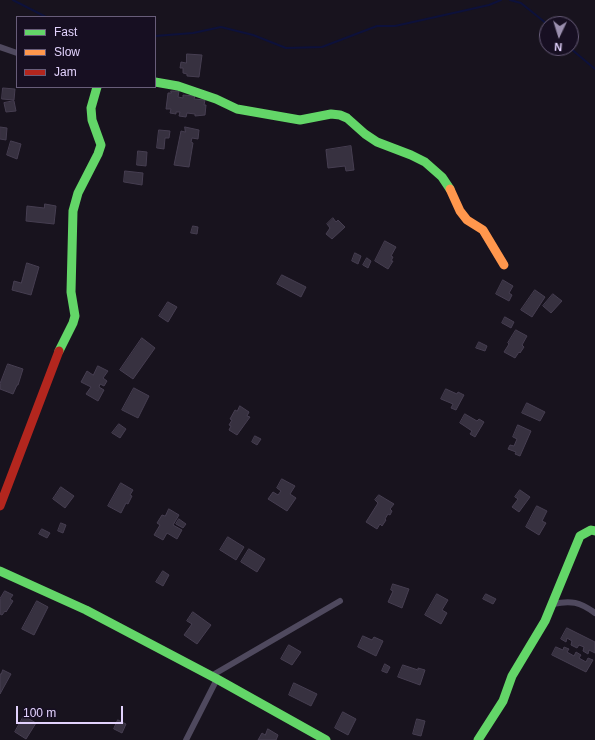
<!DOCTYPE html>
<html>
<head>
<meta charset="utf-8">
<style>
	body { margin:0 }
	#map { position:relative; width:595px; height:740px; overflow:hidden; background:#18131e; font-family:Arial,sans-serif }
	canvas { display:block }
	.legend { position:absolute; left:16px; top:16px; width:140px; height:72px; box-sizing:border-box; background:#170f22; border:1px solid #685d7a; margin:0; padding:5px 7px; list-style:none; font-size:12px; color:#e2d2fd }
	.legend li { display:flex; align-items:center; gap:8px; height:20px }
	.legend b { width:20px; border:1px solid #685d7a }
	.north { position:absolute; left:539px; top:16px; width:40px; height:40px; box-sizing:border-box; background:#170f22; border:1px solid #685d7a; border-radius:50%; rotate:184deg; font-size:11px; font-weight:700; line-height:16px; text-align:center; color:#e2d2fd }
	.north::after { content:''; display:block; margin:auto; width:14px; height:18px; background:#9b8faf; clip-path:polygon(50% 0,100% 100%,50% 72%,0 100%) }
	.scale { position:absolute; left:16px; top:706px; width:107px; height:18px; box-sizing:border-box; border:2px solid #e2d2fd; border-top:0; padding-left:5px; font-size:12px; line-height:14px; white-space:nowrap; color:#e2d2fd; -webkit-text-stroke:3px #170f22; paint-order:stroke }
</style>
</head>
<body>
<div id="map">
<canvas width="595" height="740"></canvas>
<ul class="legend">
<li><b style="height:5px;background:#63d668"></b>Fast</li>
<li><b style="height:5px;background:#ff974d"></b>Slow</li>
<li><b style="height:5px;background:#b3261e"></b>Jam</li>
</ul>
<div class="north">N</div>
<div class="scale">100 m</div>
</div>
<script>
const ctx = document.querySelector('canvas').getContext('2d');
ctx.lineJoin = 'round';
function stroke(path, color, width, dash) {
  ctx.strokeStyle = color;
  ctx.lineWidth = width;
  ctx.lineCap = dash ? 'butt' : 'round';
  ctx.setLineDash(dash || []);
  ctx.stroke(path);
}
function fillPath(path, color) {
  ctx.fillStyle = color;
  ctx.fill(path, 'evenodd');
}
stroke(new Path2D(`
	M13 0 46 17
	M510 0 521 3 547 24
	M155 36 193 33 221 27 253 35 286 48 322 47 377 26H395L440 16 489 5 501 0
	M570 48 595 69`), '#0d113b', 2);
const building = new Path2D(`
	M187 54 202 55 199 77 187 76V74L183 73V68H180L181 62 186 63Z
	M3 88 15 89 14 100 2 99Z
	M171 91H179L178 97 183 98V95L195 96 194 99 205 100 204 105H206L205 115 195 116V114L187 113 186 117 179 116 180 112H176V114L170 113 171 109H166L168 93H171Z
	M14 101 16 111 6 112 4 103Z
	M0 127 7 128 6 140 0 139Z
	M185 127 199 130 198 139 192 138 191 142 193 143 189 167 174 165 181 131 185 132Z
	M159 130 170 131 169 138H165L164 149 157 148Z
	M11 141 21 144 17 159 7 155Z
	M351 146 354 170 346 171 345 166 328 168 326 150Z
	M138 151 147 152 146 166 137 165Z
	M125 171 143 173 142 185 124 182Z
	M45 204 56 206 54 224 26 221 27 206 44 208Z
	M333 218 336 222 338 220 345 227 332 239 326 234 330 228 327 224Z
	M193 226 198 227 197 234 191 233Z
	M385 241 396 247 391 256 393 257 391 261H393L388 269 375 261Z
	M355 253 361 256 358 264 352 261Z
	M367 258 371 261 368 268 363 265Z
	M27 263 39 267 31 295 12 290 14 281 21 283Z
	M282 275 306 287 301 297 277 284Z
	M503 280 513 286 509 293 512 295 509 301 496 294Z
	M535 290 545 297 532 317 521 310Z
	M553 294 562 301 551 313 543 306Z
	M168 302 177 307 168 322 159 316Z
	M505 317 514 322 511 328 502 323Z
	M516 330 527 336 522 345 524 347 520 353 519 352 515 358 504 352 509 344 508 343Z
	M142 338 155 348 133 379 120 370Z
	M479 342 487 346 485 351 476 348Z
	M8 364 23 369 18 385H17L13 394 0 389V384Z
	M98 366 108 371 103 378 107 381 104 386 100 384 99 387 104 390 98 401 86 394 91 387 81 382 87 371 93 375Z
	M134 388 149 396 138 418 122 410Z
	M446 389 457 394 458 392 464 395 456 410 451 408 453 404 441 399Z
	M527 403 545 412 540 421 522 413Z
	M240 406 249 412 247 416 250 417 237 435 229 430 231 426 229 425 232 420 230 419 235 410 237 411Z
	M465 414 477 421 479 419 484 422 475 437 470 434 472 431 460 423Z
	M119 424 126 429 120 438 112 433Z
	M518 425 531 431 520 456 515 454 516 452 508 449 510 445 514 446 517 439 513 437Z
	M255 436 261 439 257 445 252 442Z
	M282 479 295 486 290 494 296 498 287 511 268 499 273 492 278 495 281 491 277 488Z
	M121 483 133 490 130 495 132 496 128 504 126 503 121 513 108 506Z
	M61 487 74 496 65 508 53 499Z
	M520 490 530 497 519 512 512 507 518 499 515 497Z
	M379 495 394 504 390 509 392 511 390 515 388 514 385 519 386 520 382 526 380 524 377 529 366 522 378 503 375 500Z
	M537 506 547 511 542 521 546 523 539 535 526 527Z
	M169 509 179 515 173 525 182 530 177 539 167 533 163 540 154 535 160 525 157 523 162 515 165 516Z
	M179 519 186 524 183 528 176 524Z
	M61 523 66 525 63 533 58 531Z
	M42 529 50 533 47 538 39 534Z
	M228 537 244 547 236 560 220 550Z
	M249 549 265 559 257 572 241 562Z
	M163 571 169 575 163 586 156 582Z
	M393 584 409 589 402 608 388 602 393 591 391 590Z
	M5 591 13 595 10 599 13 601 6 612 5 611 2 615 0 614V599Z
	M437 594 448 600 442 610 447 613 441 624 425 615Z
	M486 594 496 599 493 604 483 599Z
	M37 601 48 607 34 635 22 629Z
	M193 612 211 625 197 644 184 635 192 624 187 621Z
	M567 628 595 642V653L589 650 588 654 583 651 584 647 579 645 577 648 571 645 572 641 567 638 566 642 561 639Z
	M363 636 372 640 374 637 383 641 376 656 358 647Z
	M289 645 301 652 292 665 281 659Z
	M556 647 563 650 564 647 569 649 567 652 574 656 576 652 581 655 579 658 586 662 588 658 593 660 586 672 552 655Z
	M385 664 390 667 387 673 382 671Z
	M403 665 418 670V668L425 670 420 685 398 677Z
	M3 670 11 674 0 694V674H1Z
	M294 683 317 694 311 706 289 695Z
	M343 712 356 719 348 735 335 728Z
	M24 716 36 723 26 739 15 732Z
	M417 719 425 721 421 736 413 734Z
	M118 720 126 724 122 733 114 729Z
	M268 729 278 735 276 740H258L262 733 265 735Z`);
fillPath(building, '#373140');
stroke(building, '#463e51', 1);
stroke(new Path2D(`
	M0 47 17 53
	M553 604C571 600 580 602 595 613
	M211 676 340 601
	M186 740 217 679`), '#4f495e', 6);
stroke(new Path2D(`
	M155 82 178 86 216 99 237 109 300 120 331 114 340 115 347 118 365 134 377 142 411 155 425 162 442 177 450 189
	M59 351 73 323 75 316 71 292 73 211 78 193 98 154 101 145 92 120 91 108 97 87
	M0 571 86 610 217 679 326 740
	M478 740 503 701 512 676 545 621 580 536 591 530 595 531`), '#63d668', 9);
stroke(new Path2D(`
	M450 189 460 211 467 220 483 230 504 265`), '#ff974d', 9);
stroke(new Path2D(`
	M0 506 59 351`), '#b3261e', 9);
</script>
</body>
</html>
